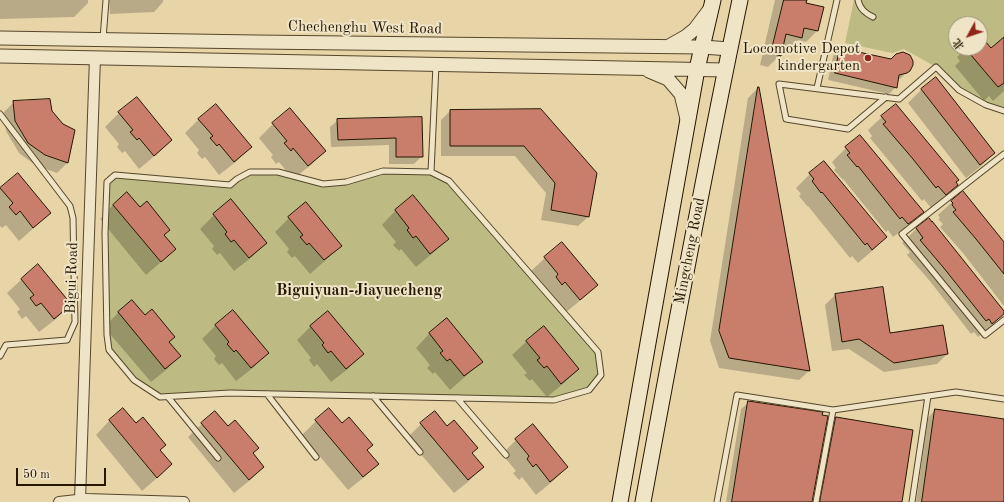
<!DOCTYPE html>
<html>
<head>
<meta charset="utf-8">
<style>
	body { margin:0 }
	#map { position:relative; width:1004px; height:502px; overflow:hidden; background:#e7d5a8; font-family:"Old Standard TT","Noto Serif SC",serif }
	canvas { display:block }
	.north { position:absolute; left:948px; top:16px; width:40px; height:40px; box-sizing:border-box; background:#efe4c6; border:1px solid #9e9278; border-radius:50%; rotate:230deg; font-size:11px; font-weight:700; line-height:16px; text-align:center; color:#251602 }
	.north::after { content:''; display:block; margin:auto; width:14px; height:18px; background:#8f2418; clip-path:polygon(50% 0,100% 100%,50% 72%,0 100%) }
	.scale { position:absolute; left:16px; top:468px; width:90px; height:18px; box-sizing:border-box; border:2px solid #251602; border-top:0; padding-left:5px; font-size:12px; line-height:14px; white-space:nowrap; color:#251602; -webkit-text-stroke:3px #efe4c6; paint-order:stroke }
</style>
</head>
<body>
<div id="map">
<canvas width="1004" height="502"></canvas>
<div class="north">北</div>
<div class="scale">50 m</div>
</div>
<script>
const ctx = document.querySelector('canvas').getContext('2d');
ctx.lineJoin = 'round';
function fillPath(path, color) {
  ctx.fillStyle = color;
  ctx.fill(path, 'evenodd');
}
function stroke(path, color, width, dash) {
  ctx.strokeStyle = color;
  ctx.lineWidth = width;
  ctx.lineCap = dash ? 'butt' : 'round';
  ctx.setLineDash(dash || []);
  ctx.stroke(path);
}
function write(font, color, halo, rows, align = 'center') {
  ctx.font = font + ' "Old Standard TT",serif';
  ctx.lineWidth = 4;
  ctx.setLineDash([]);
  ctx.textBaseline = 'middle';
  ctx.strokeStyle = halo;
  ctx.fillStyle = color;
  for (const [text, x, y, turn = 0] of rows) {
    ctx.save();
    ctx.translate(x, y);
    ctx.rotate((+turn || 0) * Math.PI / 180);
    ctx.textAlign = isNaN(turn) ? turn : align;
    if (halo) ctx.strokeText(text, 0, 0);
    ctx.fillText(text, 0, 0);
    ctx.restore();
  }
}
fillPath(new Path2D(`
	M854 0H1004V111L959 90 936 67 904 49 892 53 845 43ZM956 24H980V48H956Z
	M383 171 431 172 449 181 598 352 601 375 589 390 554 400 230 393 160 397 134 380 109 350 107 335V182L115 175 230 185 250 172H278L323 184 346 182Z`), '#bdbb83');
fillPath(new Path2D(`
	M0 0H88V3L74 17 0 19Z
	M109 0H163V2L154 12 110 14Z
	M775 0H806L805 4 817 31 806 42 798 40 789 49 782 47 780 55 768 67 760 65Z
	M980 37 991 49 1004 44V91L993 101 989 96 984 101 955 66 960 61 957 57 966 48H980Z
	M840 49 891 60 909 70 901 78 897 80 896 87 889 94 828 80 833 56Z
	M758 88 809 371 799 380 719 368 710 341 748 98Z
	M922 89 994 153 980 167 966 178 908 103Z
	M136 99 171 140 157 154 139 169 125 151 122 153 117 147 119 144 105 127 119 113Z
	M14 102 51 112 62 125 74 130 67 163 57 173 35 165 19 153 6 131 4 112Z
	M541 110 588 217 578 226 541 220 546 193 515 156H441V120L450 111Z
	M882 117 957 185 943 198 931 208 924 199 922 201 899 173 870 138 872 136 868 130Z
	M421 118 422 156 414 164H389V145L331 147 330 127 338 120Z
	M199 119 250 147 237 161 219 175 205 157 202 159 197 153 199 150 185 133Z
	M273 124 325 151 311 165 293 179 279 162 276 164 271 157 273 155 259 138Z
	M860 136 922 212 908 226 893 237 888 230 886 232 843 179V180L834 170 836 168 832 162 846 148Z
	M18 174 49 213 35 227 19 241 6 225 2 228 0 226V189Z
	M810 174 886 237 872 251 858 263 852 256 850 258 808 206H807L799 196 801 194 796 188Z
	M963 192 1004 243V306L963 253 940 227 943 224 938 219 940 218 938 215 952 202Z
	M413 197 447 239 433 253 416 267 401 249 399 251 393 245 396 242 382 225 395 211Z
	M231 201 265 243 252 257 234 271 220 253 217 255 212 249 214 246 200 229 214 215Z
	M113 205 164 235 175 249 161 262 146 275 100 219Z
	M289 218 341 246 327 259 310 274 295 256 292 258 287 252 289 249 275 232Z
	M928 220 1004 312 991 327 978 337 974 332 971 334 929 280 907 255 910 252 902 243 916 229Z
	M545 258 596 285 582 299 565 313 531 271Z
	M38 266 70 305 56 319 39 332 26 316 22 319 17 312 20 309 7 293 21 280Z
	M882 288 889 335 947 354 937 364 884 372 849 349 832 351 825 305 835 295Z
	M132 301 180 356 166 370 151 382 104 327 118 313Z
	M447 320 481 362 467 375 450 390 435 372 433 374 427 368 430 365 416 348 429 334Z
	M216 325 267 353 254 367 236 381 222 363 219 365 214 359 216 356 202 339Z
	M311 326 362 354 349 368 331 382 317 364 314 367 309 360 311 358 297 340Z
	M544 327 578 369 564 383 547 397 532 379 530 381 524 375 527 373 512 355 526 342Z
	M749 402 811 502H726L741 409Z
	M123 410 136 425 165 445 159 451 171 464 157 478 142 491 96 435 109 421Z
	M935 410 1004 420V502H916L928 418Z
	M836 418 901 502H815L829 426Z
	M316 421 366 450 377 464 363 478 348 490 302 435Z
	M202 424 252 453 263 467 249 481 234 493 188 437Z
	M421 424 471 454 482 467 469 481 454 493 407 438Z
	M533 425 567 467 553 481 536 495 522 477 519 480 513 473 516 471 502 454 516 440Z`), '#0003');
const building = new Path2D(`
	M784 0H807L806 3 824 7 818 31 804 28 802 38 786 34 781 56 771 53Z
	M980 35 991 48 1004 37V83L998 87 965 48H980Z
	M840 48 891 59 896 54 903 52 910 55 913 61V65L910 71 907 73 899 75 897 88 835 73Z
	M936 77 995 153 980 165 921 89Z
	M758 87H759L810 371 729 358 719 331Z
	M137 97 172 140 154 156 139 138 137 140 130 132 133 130 118 112Z
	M50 99 52 111 63 124 75 130 68 163 45 155 28 143 15 121 13 101Z
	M216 104 252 147 234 162 219 144 217 146 210 138 213 136 198 119Z
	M896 104 959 180 956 182 958 185 946 195 938 186 936 188 913 159 883 124 886 122 881 116Z
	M290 108 326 151 308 166 293 148 291 151 284 143 287 141 272 123Z
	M541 109 597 173 589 217 551 210 555 183 524 146H450V110Z
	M422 117 423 157H396V138L338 140 337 119Z
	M860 135 924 212 911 222 908 224 902 217 900 219 858 166 857 167 847 155 850 153 845 147Z
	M824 161 887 237 872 250 867 243 865 245 822 192 821 193 812 181 814 179 809 173Z
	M18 173 51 213 33 228 20 211 16 215 9 207 13 203 0 188Z
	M963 191 1004 242V274L976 239 953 212 956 210 952 205 953 203 951 201Z
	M127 192 140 207 147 201 170 230 164 235 176 249 161 262 113 205Z
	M413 195 449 239 430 254 416 236 413 238 407 230 409 228 395 210Z
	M231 199 267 243 249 258 234 240 231 242 225 234 227 232 213 214Z
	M306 202 342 246 324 260 309 243 307 245 300 237 303 235 288 217Z
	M929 218 932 222V221L1004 311V314L992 324 989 319 986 321 943 267 920 240 923 238 916 228Z
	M562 242 598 285 580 300 565 282 562 285 556 277 558 274 544 257Z
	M38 264 71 304V305L54 319 41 303 36 306 30 298 34 295 21 279Z
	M883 287 890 333 943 325 948 354 894 363 859 339 842 342 835 294Z
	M132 300 145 315 152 309 175 337 169 342 181 356 165 369 118 312Z
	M233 310 269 353 251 368 236 350 234 352 227 344 229 342 215 325Z
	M328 311 364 354 346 369 331 351 328 353 322 345 324 343 310 326Z
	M447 318 483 362 464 376 450 359 447 361 440 353 443 351 429 333Z
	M544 326 579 369 561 384 547 366 544 368 537 360 540 358 526 341Z
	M748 401 823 412 822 415 828 416 812 502H732Z
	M123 408 136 423 143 417 166 445 160 450 172 464 157 478 109 420Z
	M329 408 342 423 349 417 373 445 367 450 379 464 363 477 315 420Z
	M935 409 1004 419V502H922Z
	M215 411 228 426 235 420 259 448 253 453 264 467 249 480 201 423Z
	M435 411 447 426 454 420 478 448 472 453 484 467 468 480 420 423Z
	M836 417 913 430 902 502H820Z
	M533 424 568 467 550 482 536 464 533 467 527 459 529 456 515 439Z`);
fillPath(building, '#c97d6b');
stroke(building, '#251602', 1);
const service = new Path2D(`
	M858 0C860 9 865 13 873 17
	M103 39 106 0
	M817 88 837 0
	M886 97 848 129 786 119 779 84 899 99 936 67 959 90 986 105 1004 111
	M0 114 70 206 73 218 75 322 67 340 6 345 0 356
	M1004 154 902 234 985 335 1004 320
	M431 172 383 171 346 182 323 184 278 172H250L237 179 230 185 115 175 107 182 105 233 107 335 109 350 134 380 160 397 230 393 554 400 589 390 601 375 598 352 449 181 431 172 436 65
	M267 394 316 457
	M373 396 420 452
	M168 397 218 458
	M457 398 506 455
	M717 502 737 395 833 410 956 392 1004 399
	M816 502 833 410
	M912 502 928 396`);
const minor = new Path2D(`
	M80 500 95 57
	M59 502 86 499 184 502`);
const tertiary = new Path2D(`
	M0 38 256 42 702 47 730 49
	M669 46 685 37 695 29 710 9
	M0 56 725 70
	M649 71 668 79 681 94 687 119`);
const secondary = new Path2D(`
	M620 502 648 343 697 69 713 0
	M643 502C674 334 705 167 740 0`);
stroke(service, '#56462c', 7);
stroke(minor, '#56462c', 12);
stroke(tertiary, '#56462c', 15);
stroke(secondary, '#251602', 17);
stroke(service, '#efe4c6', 5);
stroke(minor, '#efe4c6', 10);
stroke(tertiary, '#efe4c6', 13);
stroke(secondary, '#efe4c6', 15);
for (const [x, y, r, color] of [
	[868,58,4,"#8f2418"]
]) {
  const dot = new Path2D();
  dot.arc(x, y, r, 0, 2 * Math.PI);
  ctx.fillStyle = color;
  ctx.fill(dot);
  stroke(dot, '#efe4c6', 1.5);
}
write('15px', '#251602', '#efe4c6', [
	["Chechenghu West Road",365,28,1],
	["Mingcheng Road",690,251,-79],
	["Bigui Road",72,278,-88]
]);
write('15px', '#251602', '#efe4c6', [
	["Locomotive Depot",860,49],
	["kindergarten",860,66]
], 'right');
write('bold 16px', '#251602', '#efe4c6', [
	["Biguiyuan-Jiayuecheng",359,291]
]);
</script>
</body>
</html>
